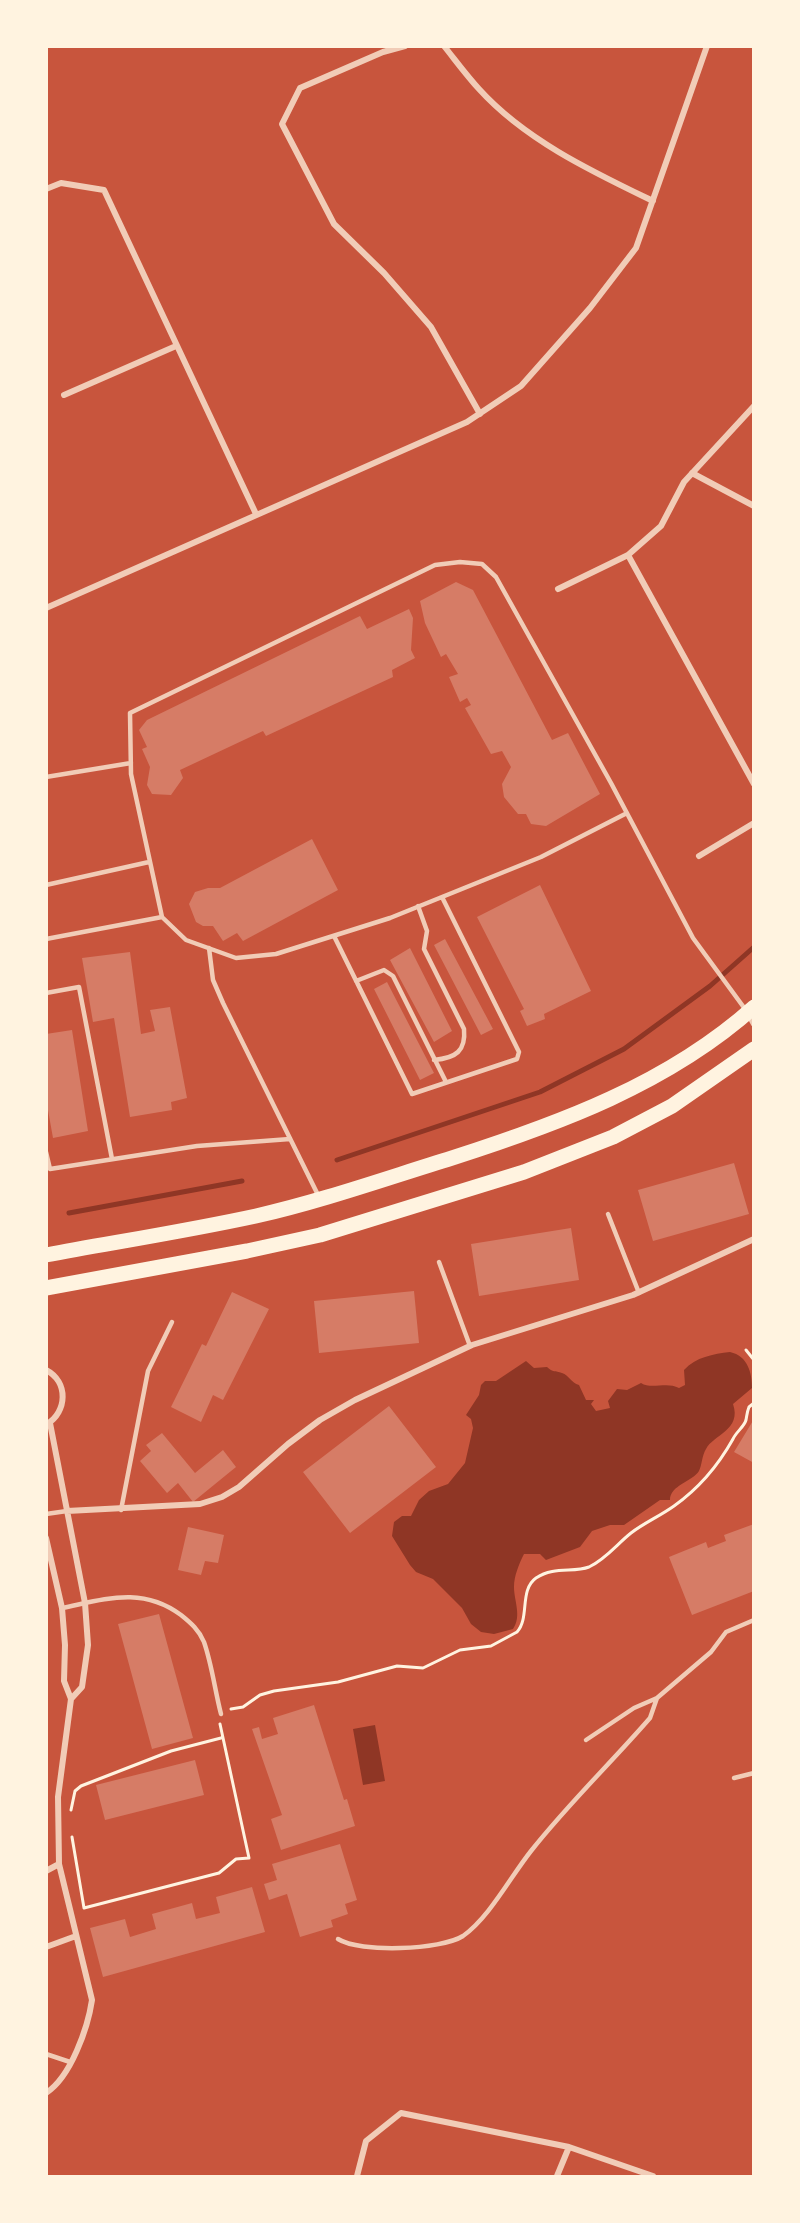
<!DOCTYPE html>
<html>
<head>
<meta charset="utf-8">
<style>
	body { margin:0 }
	#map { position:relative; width:800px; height:2223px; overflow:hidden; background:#c8553d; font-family:Merriweather,serif }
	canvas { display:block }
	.frame { position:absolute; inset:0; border:48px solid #fff3e0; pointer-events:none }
</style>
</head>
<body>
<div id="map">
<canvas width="800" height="2223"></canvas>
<div class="frame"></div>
</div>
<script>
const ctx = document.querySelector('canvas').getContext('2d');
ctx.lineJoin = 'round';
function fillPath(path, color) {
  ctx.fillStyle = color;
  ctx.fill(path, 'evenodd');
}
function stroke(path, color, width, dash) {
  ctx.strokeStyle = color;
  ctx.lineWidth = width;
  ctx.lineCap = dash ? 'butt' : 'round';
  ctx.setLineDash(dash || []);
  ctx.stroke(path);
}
fillPath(new Path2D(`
	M730 1352C748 1356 752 1373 752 1388L733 1404C742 1430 713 1435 706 1449 702 1455 702 1465 699 1471 692 1482 670 1485 670 1500H660L624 1525H610L592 1531 580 1547 546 1560 540 1554H524C519 1564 514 1576 514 1587 514 1601 522 1616 513 1629L494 1634 481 1632 471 1624 462 1608 433 1579 416 1572 410 1565 392 1536 394 1522 402 1516H411L419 1500 429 1491 448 1484 465 1463 473 1428 471 1419 466 1415 479 1395 481 1385 485 1381H496L526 1361 534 1368 547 1367C553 1373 555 1370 562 1373 569 1375 571 1383 579 1385L586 1400H594L591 1404 596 1411 610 1408 608 1401 617 1389 627 1390 641 1383C652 1390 666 1381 679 1388L685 1385 684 1370C696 1357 713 1354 730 1352Z
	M375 1725 385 1781 363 1785 353 1729Z`), '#8f3625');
stroke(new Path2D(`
	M337 1160 540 1092 624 1049 710 986 754 947
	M69 1213 242 1181`), '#8f3625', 5);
fillPath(new Path2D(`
	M456 582 473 590 552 740 568 733 600 794 546 826 531 824 526 814H518L504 797 502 784 511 767 502 751 491 754 465 708 471 705 467 698 460 702 449 677 458 674 446 654 441 657 425 623 420 601Z
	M409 609 413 618 411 650 415 658 392 670 393 677 266 736 263 731 180 770 183 778 171 795 152 794 147 785 150 767 142 749 147 747 139 730 147 720 360 616 367 629Z
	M312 839 338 890 243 941 237 933 223 941 213 926H203L196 922 189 904 195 892 208 888H220Z
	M540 885 591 991 544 1014 545 1019 527 1026 520 1011 524 1009 477 917Z
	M445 939 493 1029 481 1035 434 945Z
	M410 948 452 1031 434 1042 390 960Z
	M130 952 141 1034 155 1031 150 1010 170 1007 187 1098 171 1102 172 1110 130 1117 114 1018 93 1022 82 958Z
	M387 982 434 1073 420 1080 374 989Z
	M72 1030 88 1131 53 1138 46 1099V1034Z
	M734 1163 749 1214 653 1241 638 1190Z
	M571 1228 579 1280 479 1296 471 1244Z
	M414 1291 419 1343 319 1353 314 1301Z
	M232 1292 269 1309 223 1400 213 1395 201 1422 171 1407 202 1344 206 1346Z
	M389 1406 436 1467 350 1533 303 1472Z
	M754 1419V1463L734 1452Z
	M162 1433 195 1473 223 1450 236 1467 193 1502 178 1483 167 1493 140 1461 151 1451 146 1445Z
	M754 1524V1591L692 1615 669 1557 706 1542 708 1548 726 1541 724 1535Z
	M188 1527 224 1535 218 1563 205 1561 201 1575 178 1570Z
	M159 1614 193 1738 152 1749 118 1624Z
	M314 1705 344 1800 347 1799 355 1826 281 1850 271 1819 282 1815 252 1729 259 1727 262 1739 278 1734 273 1718Z
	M195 1760 204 1795 105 1820 96 1785Z
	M340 1844 357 1900 345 1904 348 1914 331 1920 333 1927 300 1937 287 1894 269 1900 264 1884 277 1880 272 1864Z
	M252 1887 265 1932 103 1977 90 1928 125 1919 130 1937 156 1929 152 1914 192 1903 196 1919 220 1913 216 1897Z`), '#d67c66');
stroke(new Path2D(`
	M746 1350 754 1360
	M231 1709 243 1707 260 1695 274 1691 338 1682 397 1666 423 1668 460 1650 491 1646 517 1632C530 1618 519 1590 536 1578 554 1566 573 1573 589 1567 606 1559 617 1544 631 1533 644 1523 660 1516 674 1506 698 1489 719 1464 733 1439 736 1432 744 1427 746 1420 747 1415 747 1412 749 1407L754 1403
	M71 1810 75 1791 81 1786 171 1751 221 1738
	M72 1837 84 1908 219 1873 236 1859 249 1858 220 1724`), '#fff3e0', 3);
stroke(new Path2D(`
	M46 777 131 763
	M627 813 541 857 390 918 276 954 236 958 186 940 162 917 131 774 130 713 435 565 460 562 482 564 496 577 611 783 693 938 745 1009
	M46 885 149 862
	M418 906 427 931 424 949 464 1029C466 1051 456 1058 434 1060
	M334 936 412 1094 517 1059 519 1052 442 897
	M46 939 162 917
	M209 948 213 980 223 1003 319 1197
	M356 981 384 970 393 976 446 1082
	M46 993 79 987 112 1159
	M46 1152 50 1169 197 1146 290 1139
	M608 1214 639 1293
	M439 1262 470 1346
	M121 1510 148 1371 172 1322
	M46 1514 67 1511
	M62 1608C106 1599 142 1586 181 1615 191 1623 199 1630 204 1642 212 1665 215 1691 221 1714
	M586 1740 634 1708 657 1698 711 1652 726 1632 754 1620
	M734 1778 754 1773
	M338 1939C360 1953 441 1950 463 1936 489 1918 511 1876 531 1851 568 1804 611 1763 650 1718L657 1698
	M46 2054 70 2062`), '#f1ccb7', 4.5);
stroke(new Path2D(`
	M405 46 383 52 300 88 282 124 334 224 384 273 431 327 480 414
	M444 46C456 61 467 76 479 89 525 140 593 172 653 201
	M46 189 61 183 104 190 256 514
	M64 395 176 346
	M692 473 754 506
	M628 555 754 784
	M558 589 628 555 661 526 684 482 754 406
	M46 608 467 422 521 386 590 308 636 248 707 46
	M699 856 754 823
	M748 1013 754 1024
	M46 1370C69 1382 67 1412 47 1424
	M50 1423 85 1603 88 1645 82 1687 71 1699
	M67 1511 200 1504 222 1497 239 1487 288 1444 320 1420 355 1400 472 1345 633 1295 754 1239
	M46 1538 62 1608 65 1645 64 1681 71 1699 58 1797 59 1864 46 1871
	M46 1947 76 1936
	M46 2093C71 2077 88 2027 92 2000L59 1864
	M357 2176 366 2141 401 2113 569 2147 653 2176
	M557 2176 569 2147`), '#f1ccb7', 6);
stroke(new Path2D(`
	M46 1255C116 1242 187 1231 256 1216 322 1201 387 1178 452 1158 558 1124 668 1084 754 1007
	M46 1288 247 1251 320 1235 524 1172 613 1137 672 1106 754 1049`), '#fff3e0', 15);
</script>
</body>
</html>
